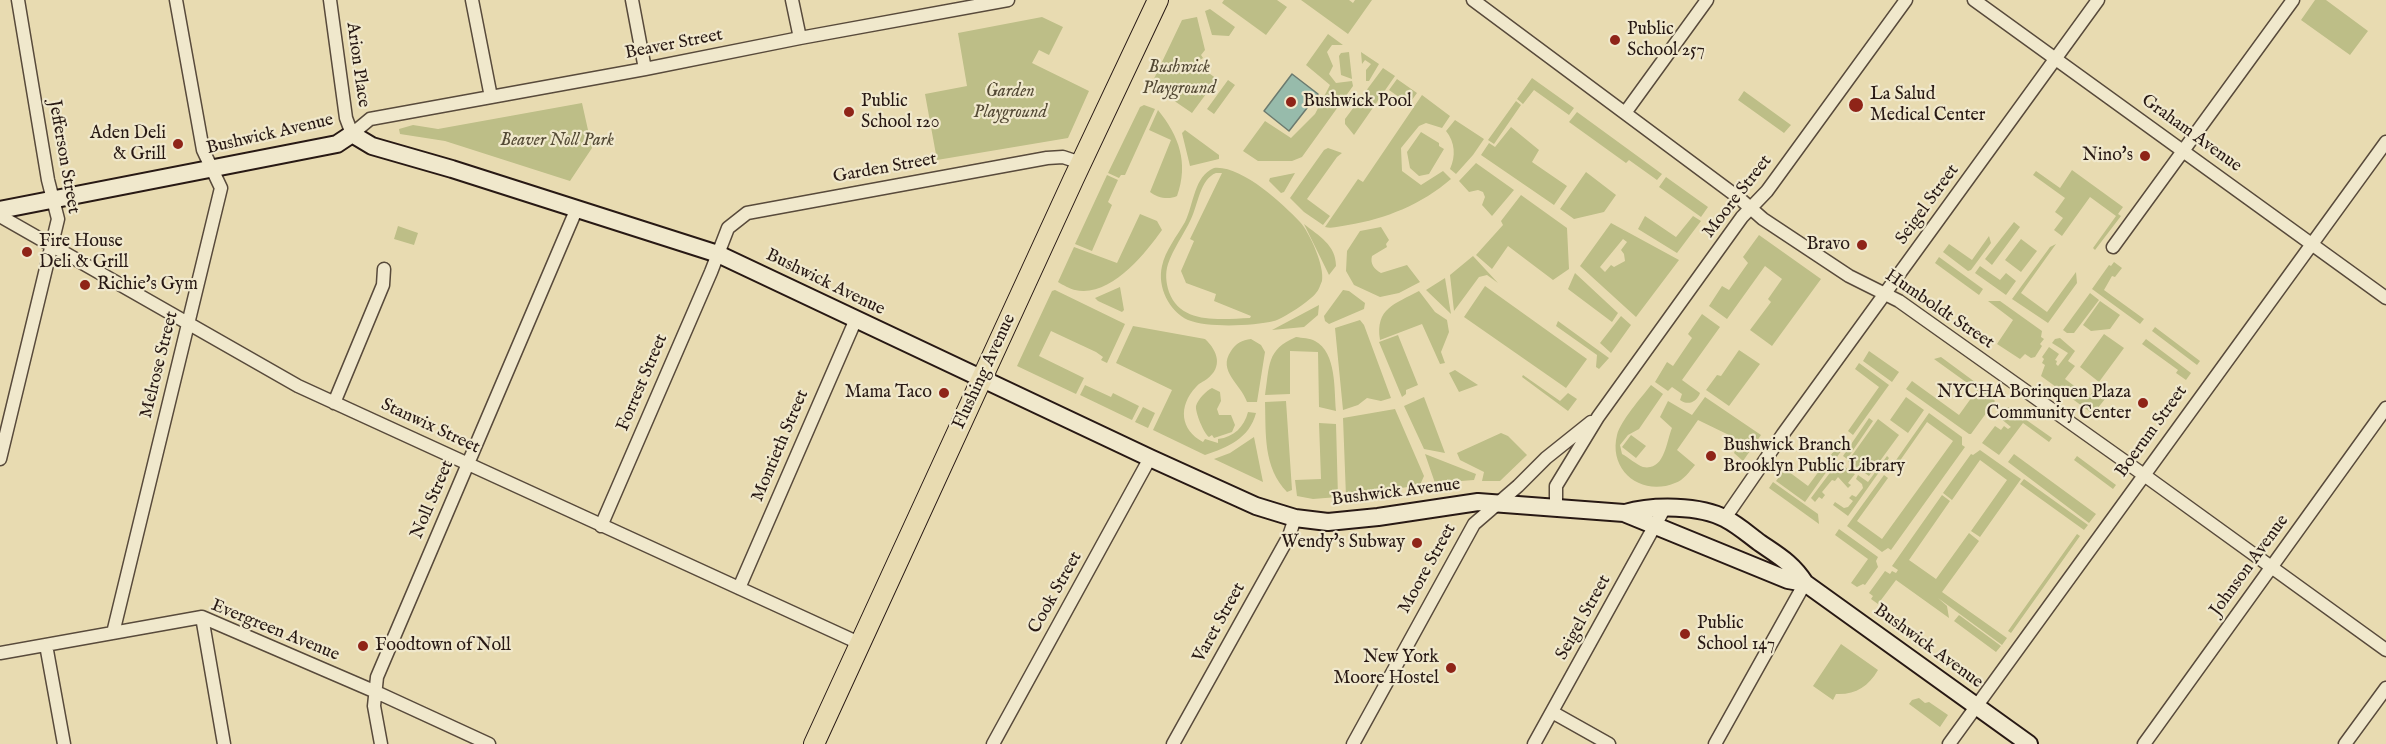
<!DOCTYPE html>
<html>
<head>
<meta charset="utf-8">
<style>
	body { margin:0 }
	canvas { display:block; background:#e8dbb1 }
</style>
</head>
<body>
<canvas width="2386" height="744"></canvas>
<script>
const ctx = document.querySelector('canvas').getContext('2d');
ctx.lineJoin = 'round';
function fillPath(path, color) {
  ctx.fillStyle = color;
  ctx.fill(path, 'evenodd');
}
function stroke(path, color, width, dash) {
  ctx.strokeStyle = color;
  ctx.lineWidth = width;
  ctx.lineCap = dash ? 'butt' : 'round';
  ctx.setLineDash(dash || []);
  ctx.stroke(path);
}
function write(font, color, halo, rows, align = 'center') {
  ctx.font = font + ' "IM FELL English",serif';
  ctx.lineWidth = 4.5;
  ctx.setLineDash([]);
  ctx.textBaseline = 'middle';
  ctx.strokeStyle = halo;
  ctx.fillStyle = color;
  for (const [text, x, y, turn = 0] of rows) {
    ctx.save();
    ctx.translate(x, y);
    ctx.rotate((+turn || 0) * Math.PI / 180);
    ctx.textAlign = isNaN(turn) ? turn : align;
    if (halo) ctx.strokeText(text, 0, 0);
    ctx.fillText(text, 0, 0);
    ctx.restore();
  }
}
fillPath(new Path2D(`
	M1224 0H1277L1287 7 1266 35 1222 3Z
	M1301 0H1349L1353 3 1355 0H1372L1348 34Z
	M2315 0H2326L2368 31 2350 55 2301 20Z
	M1210 9 1235 27 1229 36 1212 35 1205 11Z
	M1042 17 1063 27 1049 55 1039 50 1032 63 1089 91 1068 138 937 160 925 94 967 86 958 33Z
	M1197 17 1205 50 1201 55 1203 58 1195 63 1217 79 1192 113 1151 85 1182 20Z
	M1328 34 1343 45H1332L1327 52 1333 66 1329 74 1336 83 1352 81 1353 86 1302 157 1292 161H1258L1243 151 1265 121 1291 138 1315 114 1330 85 1306 65Z
	M1349 52 1352 79 1341 75 1339 56 1341 53Z
	M1361 52 1379 64 1369 81H1366V70L1371 64 1365 60 1362 64Z
	M1383 68 1395 76 1354 135 1345 124V119Z
	M1532 78 1574 108 1569 115 1534 90 1523 104 1517 99Z
	M1397 79 1417 93 1409 104 1389 90Z
	M1228 80 1235 85 1214 114 1207 109Z
	M1744 91 1791 125 1784 133 1738 100Z
	M1422 95 1450 116 1442 128 1426 123 1419 126 1401 148 1402 171 1421 185 1443 171 1451 179C1422 204 1386 219 1348 225 1341 226 1332 229 1325 227L1358 179 1363 182Z
	M1516 101 1521 105 1494 144 1488 140Z
	M582 103 592 148 570 181 445 141 400 134 399 129 413 125 438 129Z
	M1144 105 1155 109 1125 175H1121L1119 178 1108 173 1140 107Z
	M1158 110C1179 136 1189 163 1177 196 1169 200 1157 198 1150 192L1171 140 1149 130Z
	M1577 112 1662 174 1657 180 1629 160 1626 163 1569 122Z
	M1455 120 1484 139 1473 155 1456 174 1450 169C1456 156 1455 142 1446 131Z
	M1511 127 1539 150 1532 162 1567 186 1554 205 1481 155 1489 143 1495 147Z
	M1185 130 1219 155V159L1190 166 1182 133Z
	M1421 132 1439 143V146L1444 149 1429 174 1419 176 1410 168 1407 152Z
	M1328 148 1342 153 1337 157 1307 199 1330 216 1323 225 1304 212 1290 198 1324 150Z
	M1476 163 1514 190 1492 216 1482 205 1485 197 1483 192 1478 190 1469 192 1459 181Z
	M1214 168C1241 165 1282 203 1300 222 1310 233 1325 267 1322 281 1320 285 1319 290 1316 293 1311 300 1283 319 1274 321 1253 326 1208 328 1188 320 1169 311 1157 287 1162 266 1165 251 1177 236 1185 222 1194 204 1194 176 1214 168ZM1216 173H1222L1190 239 1194 241 1181 271 1186 283 1216 294 1214 301 1251 316 1250 318C1221 319 1181 325 1169 292 1166 283 1165 273 1168 264 1173 249 1184 234 1191 219 1198 205 1200 179 1216 173Z
	M2072 170 2123 207 2118 214 2121 216 2095 250 2093 248 2116 216 2090 197 2062 236 2054 230 2063 218 2055 212 2065 198 2033 175 2036 171 2060 188Z
	M1586 172 1616 195 1604 212 1574 219 1560 209Z
	M1295 173 1284 192 1281 193 1269 181 1270 178Z
	M1107 175 1118 180 1108 202 1112 205 1092 251 1075 244Z
	M1666 177 1708 207 1701 217 1659 187Z
	M1521 195 1567 228 1569 269 1553 280 1508 246 1492 269 1476 255 1503 225 1501 221Z
	M1140 214 1157 221 1162 230C1145 254 1110 298 1075 290 1070 289 1063 285 1058 282L1074 247 1117 263Z
	M1645 216 1676 237 1693 216 1701 221 1677 253 1638 229Z
	M2014 222 2020 227 1992 265 1985 259Z
	M1611 223 1679 260 1636 317 1580 266ZM1623 239 1627 242 1621 250 1624 254 1625 261 1614 267 1611 265 1605 272 1600 267Z
	M1304 224C1319 236 1336 245 1336 266L1329 275Z
	M398 226 418 233 414 245 394 239Z
	M1381 227 1389 240 1386 244 1387 247 1372 256C1370 264 1374 269 1381 273L1407 265 1420 282 1399 293 1380 297 1354 285 1346 271 1347 251 1360 231Z
	M1759 235 1821 279 1772 346 1750 330 1771 302 1768 299 1782 279 1765 266 1727 319 1709 306 1722 286 1729 290 1748 263 1743 257Z
	M1989 236 1991 243 1971 270 1968 271 1943 252 1949 244 1972 260Z
	M2021 239 2037 251 2021 272 2005 260Z
	M2056 244 2021 293 2047 312 2076 272 2077 283 2048 323 2012 299 2050 247Z
	M1473 256 1498 283 1487 275 1479 277 1454 311 1450 275Z
	M1939 257 1983 289 1979 295 1935 263Z
	M2114 262 2122 268 2115 277 2112 276 2104 290 2144 319 2140 324 2092 289 2109 265 2111 266Z
	M1980 266 2000 280 2006 273 2016 281 2006 295 1975 273Z
	M1575 273 1618 313 1612 322 1568 289Z
	M1445 278 1451 314 1426 290Z
	M1485 286 1587 359 1566 388 1464 317Z
	M1120 287 1124 310 1122 312 1098 301 1095 298Z
	M1055 290 1125 324 1107 363 1101 360 1103 357 1096 352 1051 331 1039 356 1084 378 1076 394 1017 366 1052 291Z
	M1343 290 1349 291 1365 303 1364 309 1329 324 1325 321 1324 316Z
	M1419 291 1435 312 1447 320 1449 332 1441 352 1445 363 1440 364 1422 324 1380 340C1375 308 1395 304 1419 291Z
	M2090 293 2099 300 2074 333H2067L2063 330Z
	M1988 301H2000L2042 331 2041 337 2044 339 2040 344 2042 346 2035 357 2031 358 2025 354 2020 359 1997 344 2013 320Z
	M2100 301 2120 315 2110 329 2091 331 2083 325Z
	M1319 305 1318 315 1304 327 1272 330Z
	M1702 314 1720 327 1682 380 1700 393C1697 402 1688 406 1680 400L1682 394 1672 387 1668 391 1655 382 1667 362 1673 366 1692 338 1688 334Z
	M1621 316 1631 325 1611 353 1600 343Z
	M1360 320 1364 325 1391 398 1381 401 1367 398 1358 405 1343 410 1335 328Z
	M1558 321 1609 358 1599 369 1596 367 1597 355 1556 326Z
	M1133 326 1205 339C1218 351 1223 367 1207 379 1203 382 1199 383 1196 387 1178 406 1180 430 1203 442L1205 439 1218 443V439C1234 437 1244 427 1248 412L1256 413C1249 439 1228 447 1205 455L1153 430 1172 390 1116 363Z
	M2155 327 2200 361 2197 365 2152 331Z
	M2104 334 2124 348 2099 382 2080 367Z
	M1398 335 1418 385 1406 390V394L1402 397 1379 342Z
	M1296 337C1302 338 1310 338 1315 341 1337 353 1334 390 1336 411L1319 407 1318 352 1290 351V394L1265 395C1270 365 1266 350 1296 337Z
	M2060 338 2075 351 2068 361 2075 366 2065 379 2089 397 2093 391 2105 399 2093 414 2041 376 2045 365 2042 363 2044 359 2042 357 2049 347 2059 354 2055 360 2057 361 2056 364 2058 366 2068 353 2052 343 2055 339Z
	M1251 339 1261 345 1265 352 1257 402H1247C1241 384 1217 371 1231 351 1236 343 1242 340 1251 339Z
	M2146 339 2191 373 2186 380 2176 373 2178 370 2142 344Z
	M1739 350 1760 364 1729 406 1706 390 1717 375 1721 376Z
	M1869 351 1899 372 1892 382 1863 361Z
	M1941 357 1994 396 1993 399 1995 401 1971 434H1969L1906 389 1912 381 1959 415 1977 390 1934 359Z
	M1859 363 1889 385 1853 435 1848 431 1879 387 1855 369Z
	M1455 370 1478 385 1459 392 1449 373Z
	M1523 375 1560 401 1568 393 1577 399 1568 411 1522 377Z
	M1085 385 1111 397 1113 393 1139 406 1132 420 1080 395Z
	M1651 385 1663 394 1639 429 1628 435 1620 445 1622 454C1628 457 1637 465 1643 467 1665 471 1666 442 1672 428L1660 417 1668 401 1692 415 1705 397 1761 435 1743 461 1734 453 1736 449 1729 444 1732 438 1731 436 1698 420 1677 450 1695 465C1689 472 1684 480 1675 483 1642 497 1608 471 1617 435 1621 420 1641 398 1651 385Z
	M1212 388 1220 392 1221 401 1217 409 1219 415H1231L1235 425 1232 432 1214 438 1212 435 1209 437C1204 434 1195 412 1196 406 1198 399 1206 391 1212 388Z
	M1424 397 1445 453 1424 449 1404 406Z
	M1906 397 1924 410 1908 433 1890 420Z
	M1286 401 1292 490 1287 492C1263 467 1266 434 1265 402Z
	M1143 407 1155 413 1148 428 1135 422Z
	M2008 407 2052 438 2049 442 2023 423 1999 455 1982 443 1995 426 2001 430 2004 426 2008 429 2011 427 2000 418Z
	M1395 409 1424 476 1420 485 1346 497 1343 418Z
	M1929 413 1962 437V445L1965 447 1891 550 1888 548 1882 552 1847 526 1884 475 1888 478 1857 521 1882 539 1953 441 1927 422 1897 465 1894 463Z
	M1869 418 1873 421 1847 459 1843 456Z
	M1878 419 1899 435 1869 476 1848 461Z
	M1319 423 1336 424 1338 497 1313 499 1297 496 1295 480 1321 479Z
	M1501 433 1508 436 1527 455 1500 481H1482L1484 472 1460 460 1457 453Z
	M1631 435 1646 446 1636 458 1622 447Z
	M1254 437 1263 482 1214 459 1230 453Z
	M1839 444 1844 447 1805 502 1776 481 1785 469 1808 486Z
	M1980 450 2021 479 1980 537 1971 531 2007 480 1980 460 1952 500 1943 493 1971 454 1973 455Z
	M1425 454 1476 474 1474 480 1435 483Z
	M2014 454 2096 514 2089 523 2008 462Z
	M1887 456 1889 458 1848 516 1833 505 1835 502 1844 508 1848 507 1853 501 1849 498 1852 495 1856 497 1863 488 1862 484 1856 479 1858 475 1868 482Z
	M2077 456 2116 485 2113 489 2074 460Z
	M1838 462 1855 474 1848 483 1851 485 1848 488 1838 477 1835 481 1832 480 1822 492 1825 495 1822 499 1819 497 1815 502 1811 498Z
	M2024 479 2088 525 2084 530 2020 484Z
	M1773 482 1818 514 1819 524 1769 488Z
	M1942 495 1950 501 1909 560 1936 579 1969 533 1979 541 1942 592 2007 638 2002 645 1938 598 1947 606 1949 618 1896 580 1878 604 1871 599 1873 596 1869 593 1885 571 1890 574 1892 571 1896 573 1898 570 1892 566Z
	M1839 529 1878 557 1876 561 1878 567 1865 585 1863 584 1857 587 1851 583 1868 559 1835 535Z
	M2077 534 2080 536 2011 633 2008 631Z
	M1959 615 2001 646 1996 652 1954 621Z
	M1841 644 1878 670C1868 687 1855 695 1836 694L1833 700 1813 686Z
	M1919 698 1925 703 1929 702 1948 715 1940 727 1909 704 1912 700Z`), '#bdbe87');
const water = new Path2D(`
	M1292 74 1318 94 1289 131 1264 111Z`);
fillPath(water, '#97bbab');
stroke(water, '#6b7a6f', 1.5);
const minor = new Path2D(`
	M330 0 346 118 352 134 370 119 645 69 800 38 1008 0
	M472 0 491 97
	M632 0 645 69
	M792 0 800 38
	M1473 0 1739 198 1763 219 1849 276 1899 301 2144 475 2386 650
	M1974 0 2386 298
	M1625 113 1707 0
	M0 216 298 386 859 643
	M2113 247 2293 0
	M334 403 383 285 384 269
	M0 459 58 219 48 180 18 0
	M1556 508V486L1598 417 1742 217 1767 191 1906 0
	M1725 518 1783 434 2098 0
	M601 526 711 272 728 228 747 213 1047 158 1063 157 1081 163
	M739 588 856 319
	M202 617 224 744
	M113 633 221 188 203 150 176 0
	M46 645 64 744
	M0 653 202 617 376 692 489 744
	M1552 712 1609 744
	M381 744 374 706 377 677 577 208
	M993 744 1150 458
	M1173 744 1289 536 1295 518
	M1353 744 1474 524 1518 486 1546 458 1591 422
	M1534 744 1664 509
	M1715 744 1805 583
	M1949 744 2386 142
	M2144 744 2386 408
	M2345 744 2386 688`);
const secondary = new Path2D(`
	M0 210 337 144 352 134 372 146 452 169 718 254 1150 458 1256 506 1295 518 1328 522 1378 517 1478 502 1624 513 1788 580 1805 583
	M1625 513C1653 505 1700 505 1726 519 1738 525 1749 535 1760 543 1779 556 1792 563 1805 583L2029 744`);
const primary = new Path2D(`
	M814 744 1074 178 1158 0`);
stroke(minor, '#584a3b', 15);
stroke(secondary, '#281914', 20);
stroke(primary, '#281914', 22);
stroke(minor, '#f0e8cc', 12);
stroke(secondary, '#f0e8cc', 16);
stroke(primary, '#e8dbb1', 20);
for (const [x, y, r, color] of [
	[1615,40,6,"#8f2418"],
	[1291,102,6,"#8f2418"],
	[1856,105,8,"#8f2418"],
	[849,112,6,"#8f2418"],
	[178,144,6,"#8f2418"],
	[2145,156,6,"#8f2418"],
	[1862,245,6,"#8f2418"],
	[27,252,6,"#8f2418"],
	[85,285,6,"#8f2418"],
	[944,393,6,"#8f2418"],
	[2143,403,6,"#8f2418"],
	[1711,456,6,"#8f2418"],
	[1417,543,6,"#8f2418"],
	[1685,634,6,"#8f2418"],
	[363,646,6,"#8f2418"],
	[1451,668,6,"#8f2418"]
]) {
  const dot = new Path2D();
  dot.arc(x, y, r, 0, 2 * Math.PI);
  ctx.fillStyle = color;
  ctx.fill(dot);
  stroke(dot, '#f0e8cc', 2);
}
write('18px', '#281914', '#f0e8cc', [
	["Public",1627,30],
	["School 257",1627,51],
	["La Salud",1870,95],
	["Medical Center",1870,116],
	["Public",861,102],
	["School 120",861,123],
	["Bushwick Pool",1303,102],
	["Aden Deli",166,134,"right"],
	["& Grill",166,155,"right"],
	["Nino's",2133,156,"right"],
	["Fire House",39,242],
	["Deli & Grill",39,263],
	["Bravo",1850,245,"right"],
	["Richie's Gym",97,285],
	["Mama Taco",932,393,"right"],
	["NYCHA Borinquen Plaza",2131,393,"right"],
	["Community Center",2131,414,"right"],
	["Bushwick Branch",1723,446],
	["Brooklyn Public Library",1723,467],
	["Wendy's Subway",1405,543,"right"],
	["Public",1697,624],
	["School 147",1697,645],
	["Foodtown of Noll",375,646],
	["New York",1439,658,"right"],
	["Moore Hostel",1439,679,"right"]
], 'left');
write('18px', '#281914', '#f0e8cc', [
	["Beaver Street",674,45,-11],
	["Arion Place",357,65,82],
	["Graham Avenue",2191,134,36],
	["Bushwick Avenue",270,135,-13],
	["Jefferson Street",63,157,80],
	["Garden Street",885,169,-10],
	["Moore Street",1738,197,-52],
	["Seigel Street",1928,205,-54],
	["Bushwick Avenue",825,283,26],
	["Humboldt Street",1939,310,34],
	["Melrose Street",160,365,-76],
	["Flushing Avenue",985,372,-65],
	["Forrest Street",643,383,-67],
	["Stanwix Street",430,427,25],
	["Boerum Street",2152,432,-54],
	["Montieth Street",781,446,-67],
	["Bushwick Avenue",1396,493,-7],
	["Noll Street",433,500,-67],
	["Johnson Avenue",2250,566,-54],
	["Moore Street",1428,569,-61],
	["Cook Street",1056,593,-61],
	["Seigel Street",1584,618,-61],
	["Varet Street",1220,623,-61],
	["Evergreen Avenue",275,631,22],
	["Bushwick Avenue",1928,647,36]
]);
write('italic 18px', '#554b36', '#f0e8cc', [
	["Bushwick",1179,68],
	["Playground",1179,89],
	["Garden",1010,92],
	["Playground",1010,113],
	["Beaver Noll Park",557,141]
]);
</script>
</body>
</html>
